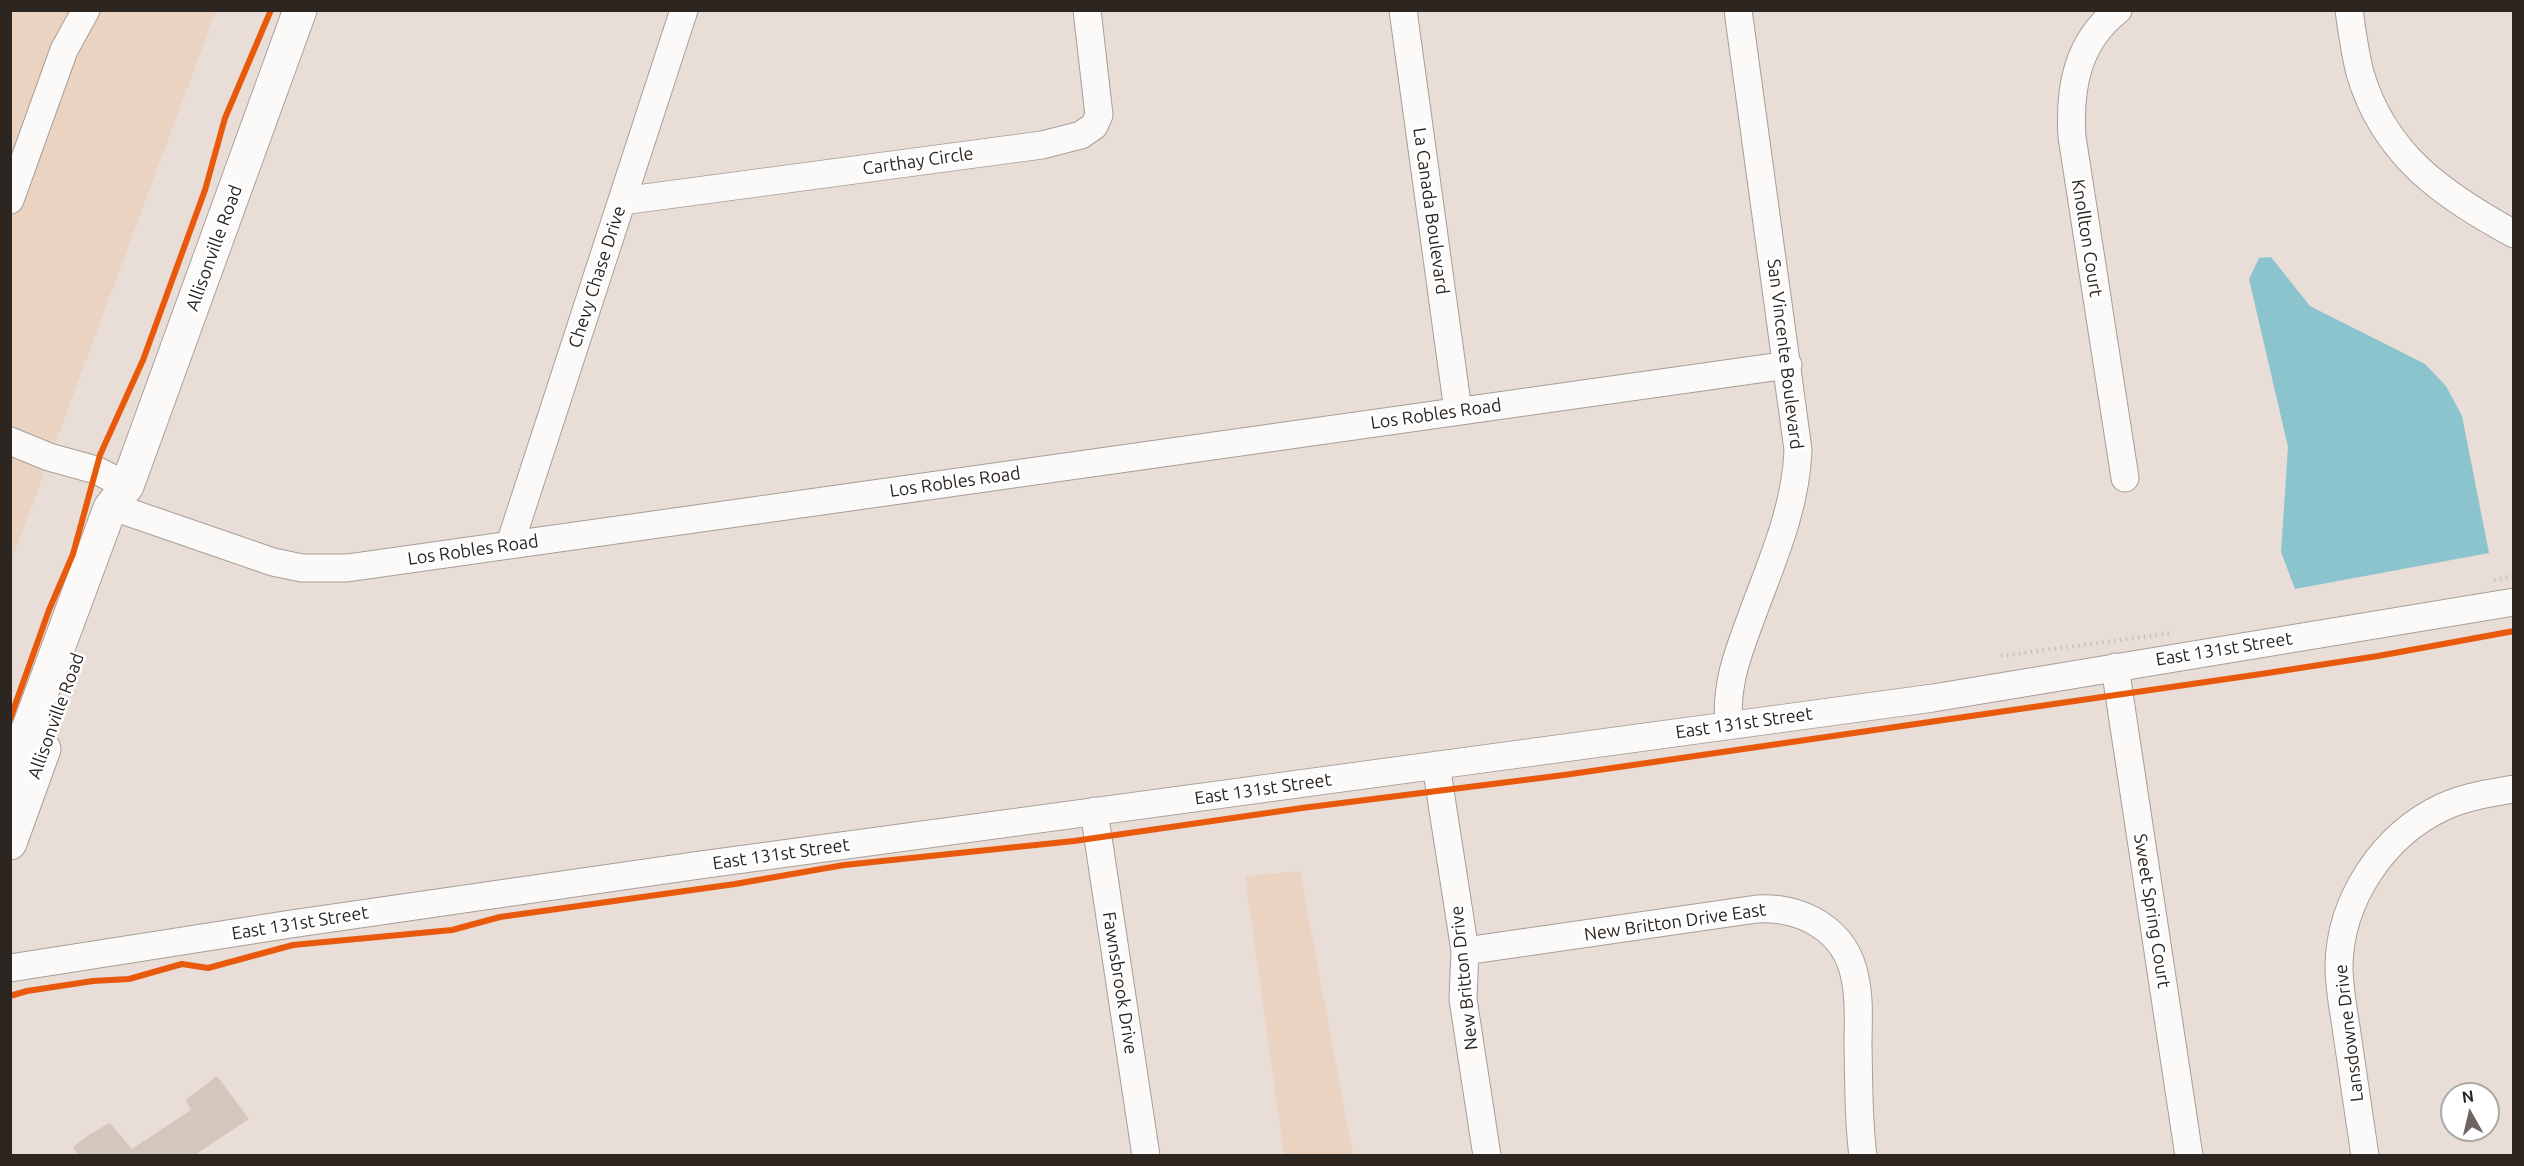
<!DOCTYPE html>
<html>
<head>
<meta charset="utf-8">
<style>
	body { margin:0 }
	#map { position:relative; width:2524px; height:1166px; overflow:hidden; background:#e8ddd7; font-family:Ubuntu,sans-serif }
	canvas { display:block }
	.frame { position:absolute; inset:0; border:12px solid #2c2520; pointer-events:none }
	.north { position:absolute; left:2440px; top:1082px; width:60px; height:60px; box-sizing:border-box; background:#fff; border:2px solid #aba8a6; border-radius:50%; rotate:352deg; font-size:16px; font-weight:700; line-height:24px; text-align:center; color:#2c2520 }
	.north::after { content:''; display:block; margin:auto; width:21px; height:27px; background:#6e6560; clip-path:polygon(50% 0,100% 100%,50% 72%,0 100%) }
</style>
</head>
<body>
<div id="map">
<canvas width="2524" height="1166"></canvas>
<div class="frame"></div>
<div class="north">N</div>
</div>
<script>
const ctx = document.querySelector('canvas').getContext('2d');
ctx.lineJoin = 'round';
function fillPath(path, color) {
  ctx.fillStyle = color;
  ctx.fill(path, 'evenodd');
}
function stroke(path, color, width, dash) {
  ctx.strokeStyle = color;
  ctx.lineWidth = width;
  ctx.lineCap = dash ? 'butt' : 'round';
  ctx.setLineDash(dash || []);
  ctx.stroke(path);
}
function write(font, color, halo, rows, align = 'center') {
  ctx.font = font + ' Ubuntu,sans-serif';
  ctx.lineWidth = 5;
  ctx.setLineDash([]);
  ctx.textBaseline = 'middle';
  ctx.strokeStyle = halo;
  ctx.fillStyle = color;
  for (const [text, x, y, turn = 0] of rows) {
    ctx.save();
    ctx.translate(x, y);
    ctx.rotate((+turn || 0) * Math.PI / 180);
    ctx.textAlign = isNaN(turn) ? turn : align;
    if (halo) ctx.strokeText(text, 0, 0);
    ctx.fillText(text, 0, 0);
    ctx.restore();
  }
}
fillPath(new Path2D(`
	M11 11H216L11 562Z
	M1300 871 1353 1155H1284L1245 876Z`), '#ebd3c2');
fillPath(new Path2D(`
	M2271 257 2310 306 2425 364 2446 386 2462 416 2489 553 2295 589 2281 552 2288 447 2249 279 2259 258Z`), '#8cc4ce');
fillPath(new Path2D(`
	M217 1076 249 1119 193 1156H79L73 1147 90 1134 110 1123 132 1149 191 1110 186 1100Z`), '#d5c6bb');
const minor = new Path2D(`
	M1403 10 1458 411
	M2118 10C2077 42 2069 88 2072 137L2125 478
	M2349 10C2352 32 2355 53 2360 73 2384 155 2443 195 2514 234
	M10 200 64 50 86 10
	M622 201 1042 145 1081 135 1094 126 1099 115 1087 10
	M10 441 49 457 96 470 127 486
	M128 512 273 562 302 568H347L1788 365
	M510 544 684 10
	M2115 667 2189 1156
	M1729 725C1725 686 1738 653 1751 618 1771 563 1796 509 1798 450L1738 10
	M1436 765 1465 951 1463 999 1487 1156
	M1094 811 1146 1156
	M1465 951 1757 909C1802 907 1846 929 1855 978 1860 1000 1858 1024 1858 1046 1859 1083 1858 1119 1863 1156
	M10 968 291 924 700 865 1933 698 2514 602
	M2365 1156C2359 1115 2353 1074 2347 1034 2344 1012 2339 989 2339 966 2340 900 2383 835 2443 807 2465 797 2490 793 2514 789`);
const major = new Path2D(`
	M10 778 110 508 127 486 300 10
	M10 843 44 749`);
stroke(minor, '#a79f99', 29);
stroke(major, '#a79f99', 35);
stroke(new Path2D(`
	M2494 580 2514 576
	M2001 656 2173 633`), '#c4c1bf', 4, [1.5, 4.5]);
stroke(minor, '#fcfaf9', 27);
stroke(major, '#fcfaf9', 33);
stroke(new Path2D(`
	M10 719 49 610 73 554 100 455 143 360 205 190 225 118 271 10
	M10 996 27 991 93 981 129 979 182 964 208 968 293 945 452 930 500 917 735 884 844 865 1074 841 1302 808 1564 775 2261 674 2378 656 2514 631`), '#e8590c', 6);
write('18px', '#2c2520', '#fff', [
	["Carthay Circle",918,161,-8],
	["La Canada Boulevard",1431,211,82],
	["Knollton Court",2087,238,81],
	["Allisonville Road",214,248,-70],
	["Chevy Chase Drive",597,277,-72],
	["San Vincente Boulevard",1785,354,83],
	["Los Robles Road",1436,414,-8],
	["Los Robles Road",955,482,-8],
	["Los Robles Road",473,550,-8],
	["East 131st Street",2224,649,-9],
	["Allisonville Road",56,716,-70],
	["East 131st Street",1744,723,-8],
	["East 131st Street",1263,789,-8],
	["East 131st Street",781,854,-8],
	["Sweet Spring Court",2152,911,81],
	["New Britton Drive East",1675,922,-8],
	["East 131st Street",300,923,-9],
	["New Britton Drive",1464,978,-96],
	["Fawnsbrook Drive",1120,983,81],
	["Lansdowne Drive",2349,1033,-97]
]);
</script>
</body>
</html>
